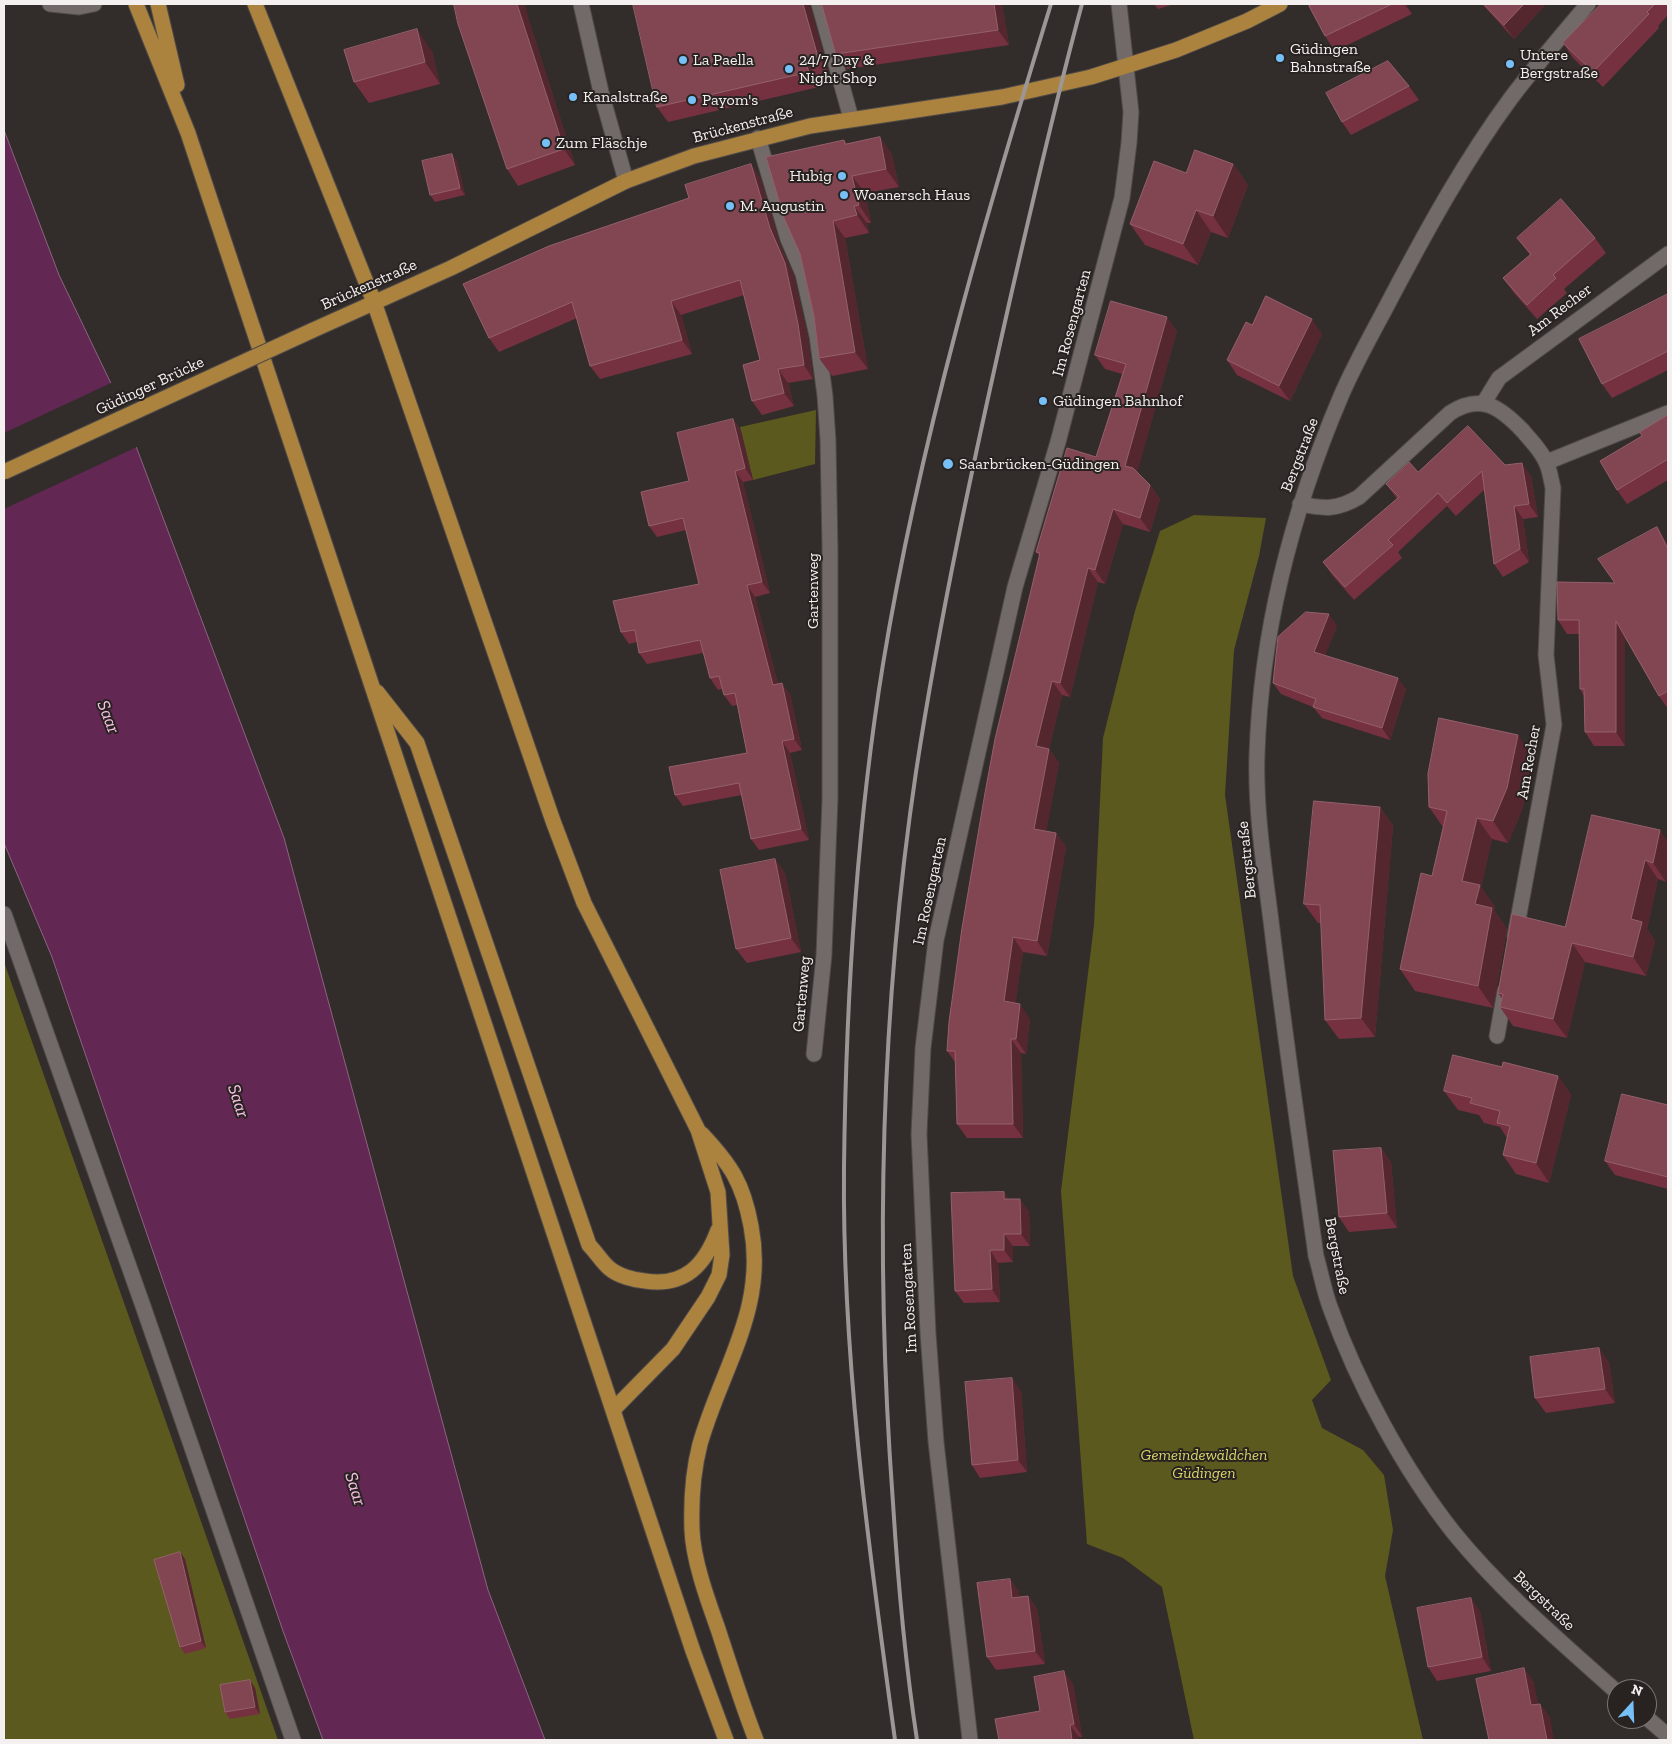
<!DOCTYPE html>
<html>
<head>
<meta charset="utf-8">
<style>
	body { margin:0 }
	#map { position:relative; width:1672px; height:1744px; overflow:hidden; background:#322d2b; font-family:"Zilla Slab",serif }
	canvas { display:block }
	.frame { position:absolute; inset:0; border:5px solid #f4f0ef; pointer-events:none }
	.north { position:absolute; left:1607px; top:1679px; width:50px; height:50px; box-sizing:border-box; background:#282321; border:1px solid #7a7573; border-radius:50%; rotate:20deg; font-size:14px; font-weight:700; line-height:20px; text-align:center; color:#f4f0ef }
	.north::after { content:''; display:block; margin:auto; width:18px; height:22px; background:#76c0f7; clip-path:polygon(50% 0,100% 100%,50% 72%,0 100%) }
</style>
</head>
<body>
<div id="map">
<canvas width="1672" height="1744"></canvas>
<div class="frame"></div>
<div class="north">N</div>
</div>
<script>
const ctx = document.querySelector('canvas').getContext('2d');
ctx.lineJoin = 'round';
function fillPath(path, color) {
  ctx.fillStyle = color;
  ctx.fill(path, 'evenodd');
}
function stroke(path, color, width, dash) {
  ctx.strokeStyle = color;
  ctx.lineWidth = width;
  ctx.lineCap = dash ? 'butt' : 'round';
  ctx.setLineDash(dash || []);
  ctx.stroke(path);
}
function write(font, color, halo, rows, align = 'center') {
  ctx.font = font + ' "Zilla Slab",serif';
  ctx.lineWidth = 4;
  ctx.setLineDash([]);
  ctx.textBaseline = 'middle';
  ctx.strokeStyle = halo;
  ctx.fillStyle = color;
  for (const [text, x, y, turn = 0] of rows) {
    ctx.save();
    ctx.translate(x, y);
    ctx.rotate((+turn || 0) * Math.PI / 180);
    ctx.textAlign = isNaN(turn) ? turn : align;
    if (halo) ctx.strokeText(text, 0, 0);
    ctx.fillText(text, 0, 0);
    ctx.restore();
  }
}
fillPath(new Path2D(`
	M816 410 815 464 753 480 740 427Z
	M1194 515 1266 518 1259 556 1234 650 1225 795 1293 1276 1331 1380 1312 1400 1322 1428 1363 1450 1384 1475 1393 1530 1385 1576 1423 1740H1194L1162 1587 1123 1558 1087 1544 1061 1191 1094 925 1103 738 1135 611 1160 531Z
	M4 962 278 1740H4Z`), '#5b591e');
const water = new Path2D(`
	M4 130 59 275 117 396 284 838 488 1590 545 1740H323L283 1631 52 957 4 843Z`);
fillPath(water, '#622753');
stroke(water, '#8e6382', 1);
fillPath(new Path2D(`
	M113 382 139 446 4 509V433Z`), '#322d2b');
const minor = new Path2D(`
	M50 4 79 7 94 4
	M581 4 601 92 626 181
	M819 4 851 118
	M1588 4C1562 35 1536 65 1511 98 1466 159 1429 226 1393 294 1376 327 1356 361 1341 396 1293 509 1261 631 1257 754 1255 812 1265 872 1272 929 1285 1038 1301 1147 1316 1256 1321 1273 1324 1291 1330 1307 1357 1383 1404 1470 1454 1533 1502 1592 1560 1641 1617 1692
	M758 138 788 239 803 274 817 336 825 396 828 440 830 549V799L824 955 814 1054
	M1483 404 1499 378 1668 254
	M1547 462 1668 413
	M1300 504C1325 509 1337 510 1359 497L1450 413C1481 393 1500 407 1523 431 1531 441 1541 450 1546 462 1550 470 1551 480 1553 488L1546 655 1554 725 1515 936
	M4 914 143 1306 293 1740
	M1497 1036 1505 991
	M1647 1718 1668 1736
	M970 1740 936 1442 928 1333 919 1134 923 1048 936 940 1015 587 1058 442 1122 198 1129 143 1131 112 1119 4`);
const major = new Path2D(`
	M136 4 188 133 693 1651 726 1740
	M158 4 177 85
	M255 4 374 302 553 821 584 903 698 1130 718 1192 722 1255 719 1275 708 1297 673 1349 613 1410
	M311 331 451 268 626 181 694 156 810 126 1002 97 1091 77 1176 50 1247 21 1280 4
	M377 692 417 743 589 1245C596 1252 602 1262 609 1268 618 1276 634 1280 645 1281 685 1287 705 1265 718 1230
	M702 1134C731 1165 743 1183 751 1226 767 1309 722 1367 700 1444 693 1471 691 1502 692 1530 693 1560 708 1601 718 1629 730 1666 742 1704 756 1740`);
stroke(minor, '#4e4a48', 17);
stroke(major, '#4e4a48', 17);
stroke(minor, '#716a68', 15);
stroke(major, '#ab823e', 15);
stroke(new Path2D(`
	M895 1740C869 1550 842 1359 844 1167 846 1000 856 830 883 664 920 440 984 221 1051 4
	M917 1740C905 1661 898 1583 893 1503 875 1260 880 1014 916 772 940 615 974 459 1009 304 1032 204 1055 103 1082 4`), '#9c9796', 4);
const majorBridge = new Path2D(`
	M4 472 311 331`);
stroke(majorBridge, '#4e4a48', 17, []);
stroke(majorBridge, '#ab823e', 15);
fillPath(new Path2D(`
	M822 4H1002L1009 45 847 69 836 54Z
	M1154 4H1174L1158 9Z
	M1314 4H1406L1412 14 1335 51 1325 36Z
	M1482 4H1546L1514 39Z
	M1601 4H1668V15L1658 26 1659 28 1603 87 1573 58 1563 43Z
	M810 6 828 72 816 75 819 87 668 122 657 107Z
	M530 24 575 165 518 186 507 169Z
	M432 51 440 84 369 103 354 82Z
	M1409 86 1419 100 1351 135 1342 122Z
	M880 137 892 155 899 187 865 193 871 223H867L869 233 845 238 868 369 832 376 819 358 814 316 800 254 844 140 847 144Z
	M457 161 465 195 435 202 430 195Z
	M751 164 760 178 779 242 794 277 808 338 813 379 788 383 794 406 762 415 752 401 760 360 744 295 681 315 692 354 600 379 590 366 577 318 499 352 489 338 689 198Z
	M1233 164 1248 185 1228 238 1211 232 1198 265 1145 245 1130 224 1186 173Z
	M1517 238H1595L1606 253 1564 289 1567 293 1537 319 1514 293 1503 278 1530 255Z
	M1668 294V370L1612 398 1602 384Z
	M1252 325 1322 334 1290 401 1237 375 1227 360Z
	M1177 331 1137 472 1150 485 1160 499 1150 532 1123 524 1105 584 1098 582 1070 697 1062 695 1049 749 1059 763 1046 831 1056 833 1066 847 1047 956 1023 952 1015 1004 1030 1019 1026 1054 1021 1053 1023 1138H967L957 1124 955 1062 947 1051 1040 557 1036 552 1096 457 1122 374 1105 369 1095 355Z
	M1668 415V480L1627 504 1617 490 1642 436Z
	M733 419 741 431 753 480 743 482 770 593 755 597 778 684 790 694 802 750 790 753 809 840 759 850 751 839 742 795 683 806 675 795 747 753 737 705 732 706 724 695 722 689 718 690 710 678 703 653 647 664 639 653 637 642 629 644 621 632 699 584 686 530 657 537 649 526 689 481Z
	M1505 465 1531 476 1538 517 1523 519 1529 562 1503 577 1494 564 1484 490 1456 516 1447 506 1398 552 1402 558 1354 600 1332 575 1323 562 1397 499 1386 484 1418 472Z
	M1657 527 1668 545V709L1659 696 1625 638V746H1594L1585 732 1584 696 1580 689 1579 634H1567L1558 620 1615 583Z
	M1337 626 1325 655 1406 689 1390 740 1322 718 1313 707 1281 694 1273 683Z
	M1533 757 1522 810 1508 843 1492 839 1481 887 1495 907 1494 910 1507 929 1493 1008 1415 991 1400 969 1432 876 1443 827 1429 807Z
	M1380 807 1393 826 1375 1037 1339 1039 1325 1020 1321 923H1318L1304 904Z
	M1660 830 1666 882 1658 879 1647 929 1655 941 1646 976 1585 962 1567 1038 1513 1026 1500 1007 1502 999 1498 993 1565 927Z
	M775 859 785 873 801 952 747 963 736 949Z
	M1502 1067 1558 1076 1571 1095 1549 1183 1516 1174 1503 1155 1507 1138 1500 1127 1484 1123 1479 1115 1458 1110 1444 1091Z
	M1668 1105V1189L1615 1175 1605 1161Z
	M1381 1148 1391 1162 1397 1228 1349 1232 1339 1217Z
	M1004 1192 1008 1199 1029 1211 1030 1246H1013V1262L998 1263 1000 1302 964 1303 955 1291Z
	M1609 1362 1615 1403 1546 1413 1535 1398Z
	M1021 1391 1027 1472 980 1478 972 1465Z
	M185 1559 206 1648 185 1654 180 1647Z
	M1010 1579 1019 1592V1597L1028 1596 1037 1609 1045 1664 996 1670 987 1657Z
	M1480 1611 1491 1671 1437 1681 1428 1667Z
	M1073 1684 1082 1737H1079L1040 1711Z
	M255 1688 260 1714 230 1719 225 1712Z`), '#75313f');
fillPath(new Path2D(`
	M517 4H525L530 24 575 165 564 149Z
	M803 4H810V6L828 72 818 57Z
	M994 4H1002L1009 45 998 30Z
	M1404 4H1406L1412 14Z
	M1524 4H1546L1514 39 1504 25Z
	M417 29 432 51 440 84 425 62Z
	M805 60 816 75 819 87 809 72Z
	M880 137 892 155 899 187 886 169Z
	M452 154 457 161 465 195 460 188Z
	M751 164 760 178 779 242 794 277 808 338 813 379 804 365Z
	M1233 164 1248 185 1228 238 1213 216Z
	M852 176 865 193 871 223 859 205Z
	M854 206 867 223 869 233 857 215Z
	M1196 210 1211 232 1198 265 1183 244Z
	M833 221 845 238 868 369 855 352Z
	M671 301 681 315 692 354 682 340Z
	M1167 317 1177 331 1135 480 1125 466Z
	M1312 319 1322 334 1290 401 1279 386Z
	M778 369 788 383 794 406 784 393Z
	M733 419 741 431 753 480 745 468Z
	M1522 463 1531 476 1538 517 1529 504Z
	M735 471 743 482 770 593 762 582Z
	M1150 485 1160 499 1150 532 1140 518Z
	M1514 506 1523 519 1529 562 1520 549Z
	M1113 509 1123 524 1105 584 1095 570Z
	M1657 527 1666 541 1668 545V549Z
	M1088 568 1098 582 1070 697 1060 683Z
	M747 585 755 597 781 696 773 685Z
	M1329 614 1337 626 1322 663 1314 652Z
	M1616 621 1625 635V746L1616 732Z
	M1398 678 1406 689 1390 740 1382 728Z
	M1052 681 1062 695 1046 761 1036 746Z
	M782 683 790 694 802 750 794 739Z
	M1518 735 1533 757 1522 810 1508 843 1493 821Z
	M782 741 790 753 809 840 801 829Z
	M1049 749 1059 763 1044 843 1034 829Z
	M1380 807 1393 826 1375 1037 1361 1018Z
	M1477 818 1492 839 1481 887 1495 907 1494 910 1507 929 1493 1008 1478 986 1475 904 1462 881Z
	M1660 830 1668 842V872L1666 882 1653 863Z
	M1056 833 1066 847 1047 956 1037 941Z
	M775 859 785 873 801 952 791 938Z
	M1645 860 1658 879 1647 929 1655 941 1646 976 1633 957 1631 919Z
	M1013 937 1023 952 1014 1016 1004 1001Z
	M1572 943 1585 962 1567 1038 1553 1019Z
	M1020 1004 1030 1019 1026 1054 1016 1039Z
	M1011 1039 1021 1053 1023 1138 1013 1124Z
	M1558 1076 1571 1095 1549 1183 1536 1163Z
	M1381 1148 1391 1162 1397 1228 1387 1213Z
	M1004 1192 1012 1205 1004 1199Z
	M1020 1199 1029 1211 1030 1246 1021 1234Z
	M1004 1234 1013 1246V1262L1004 1250Z
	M990 1250 998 1263 1000 1302 992 1289Z
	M1599 1348 1609 1362 1615 1403 1605 1389Z
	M1012 1378 1021 1391 1027 1472 1018 1460Z
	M180 1552 185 1559 206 1648 201 1641Z
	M1010 1579 1019 1592 1021 1611 1012 1598Z
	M1028 1596 1037 1609 1045 1664 1035 1651Z
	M1471 1598 1480 1611 1491 1671 1482 1657Z
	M1524 1668 1534 1682 1541 1719 1531 1705Z
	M1064 1671 1073 1684 1082 1737 1074 1724Z
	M250 1680 255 1688 260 1714 255 1707Z
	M1540 1704 1550 1717 1554 1740H1547Z
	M1070 1725 1079 1737V1740H1072Z`), '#54272f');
const building = new Path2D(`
	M454 4H517L564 149 507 169 458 24Z
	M633 4H803L818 57 805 60 809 72 657 107Z
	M822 4H994L998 30 836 54Z
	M1314 4H1392L1325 36 1309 6Z
	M1484 4H1524L1504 25Z
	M1601 4H1655L1647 12 1649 14 1593 72 1563 43Z
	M417 29 425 62 354 82 344 50Z
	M1388 61 1409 86 1342 122 1326 93Z
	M880 137 886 169 852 176 859 205 854 206 857 215 833 221 855 352 819 358 814 316 800 254 784 218 766 157 844 140 845 144Z
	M1195 150 1233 164 1213 216 1196 210 1183 244 1130 224 1154 161 1186 173Z
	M452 154 460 188 430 195 422 161Z
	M751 164 770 228 785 263 798 324 804 365 778 369 784 393 752 401 743 365 760 360 740 280 671 301 682 340 590 366 572 302 489 338 463 284 549 246 689 198 685 185Z
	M1561 199 1595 238 1553 275 1556 278 1527 305 1503 278 1531 254 1517 238Z
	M1668 294V351L1602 384 1579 339Z
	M1266 296 1312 319 1279 386 1227 360 1246 322 1252 325Z
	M1111 301 1167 317 1125 466 1133 468 1150 485 1140 518 1113 509 1095 570 1088 568 1060 683 1052 681 1036 746 1049 749 1034 829 1056 833 1037 941 1013 937 1004 1001 1020 1004 1016 1039H1011L1013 1124H957L955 1051H947L949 1022 962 928 985 793 995 739 1040 553 1036 552 1067 448 1096 457 1126 364 1095 355Z
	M1668 415V459L1617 490 1600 461 1642 436 1640 432Z
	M733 419 745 468 735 471 762 582 747 585 773 685 782 683 794 739 782 741 801 829 751 839 739 783 675 795 669 767 747 753 735 693 724 695 719 676 710 678 700 640 639 653 635 630 621 632 613 601 699 584 683 518 649 526 641 492 689 481 677 433Z
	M1468 426 1505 465 1522 463 1529 504 1514 506 1520 549 1494 564 1482 471 1447 503 1438 493 1388 540 1393 545 1345 587 1323 562 1399 497 1386 484 1409 462 1418 472Z
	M1657 527 1668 549V691L1659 696 1616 621V732H1585L1584 689H1580L1579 620H1558L1557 582 1615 583 1598 559Z
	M1306 612 1329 614 1314 652 1398 678 1382 728 1313 707 1316 699 1273 683 1278 637Z
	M1439 718 1518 735 1507 788 1493 821 1477 818 1462 881 1480 885 1475 904 1492 908 1478 986 1400 969 1421 873 1432 876 1447 811 1429 807 1428 774Z
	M1314 801 1380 807 1361 1018 1325 1020 1320 905 1304 904Z
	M1592 815 1660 830 1653 863 1645 860 1631 919 1642 922 1633 957 1572 943 1553 1019 1500 1007 1503 994 1498 993 1512 914 1565 927Z
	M775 859 791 938 736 949 720 870Z
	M1453 1055 1502 1067 1503 1062 1558 1076 1536 1163 1503 1155 1510 1126 1497 1123 1500 1111 1470 1103 1472 1098 1444 1091Z
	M1622 1094 1668 1105V1177L1605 1161Z
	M1381 1148 1387 1213 1339 1217 1333 1151Z
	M1004 1192V1199H1020L1021 1234H1004V1250H990L992 1289 955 1291 951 1193Z
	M1599 1348 1605 1389 1535 1398 1530 1357Z
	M1012 1378 1018 1460 972 1465 965 1382Z
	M180 1552 201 1641 180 1647 154 1560Z
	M1010 1579 1012 1598 1028 1596 1035 1651 987 1657 977 1583Z
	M1471 1598 1482 1657 1428 1667 1417 1608Z
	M1524 1668 1531 1705 1540 1704 1547 1740H1489L1476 1679Z
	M1064 1671 1074 1724 1070 1725 1072 1740H999L995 1719 1040 1711 1034 1677Z
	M250 1680 255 1707 225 1712 220 1685Z`);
fillPath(building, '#824652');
stroke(building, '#94606b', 1);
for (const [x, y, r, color] of [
	[1280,58,5,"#76c0f7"],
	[683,60,5,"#76c0f7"],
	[1510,64,5,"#76c0f7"],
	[789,69,5,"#76c0f7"],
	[573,97,5,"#76c0f7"],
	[692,100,5,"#76c0f7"],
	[546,143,5,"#76c0f7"],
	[842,176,5,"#76c0f7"],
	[844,195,5,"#76c0f7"],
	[730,206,5,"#76c0f7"],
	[1043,401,5,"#76c0f7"],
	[948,464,6,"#76c0f7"]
]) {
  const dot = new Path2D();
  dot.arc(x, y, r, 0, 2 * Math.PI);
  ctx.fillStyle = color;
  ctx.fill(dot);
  stroke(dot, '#282321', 2);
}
write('16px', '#f4f0ef', '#282321', [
	["Güdingen",1290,49],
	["Bahnstraße",1290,67],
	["Untere",1520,55],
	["Bergstraße",1520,73],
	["La Paella",693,60],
	["24/7 Day &",799,60],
	["Night Shop",799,78],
	["Kanalstraße",583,97],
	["Payom's",702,100],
	["Zum Fläschje",556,143],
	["Hubig",832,176,"right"],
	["Woanersch Haus",854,195],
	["M. Augustin",740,206],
	["Güdingen Bahnhof",1053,401],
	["Saarbrücken-Güdingen",959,464]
], 'left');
write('16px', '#f4f0ef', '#282321', [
	["Brückenstraße",743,125,-15],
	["Brückenstraße",369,285,-24],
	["Am Recher",1560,310,-37],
	["Im Rosengarten",1072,323,-75],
	["Güdinger Brücke",150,386,-25],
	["Bergstraße",1300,455,-69],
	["Gartenweg",813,591,-90],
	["Am Recher",1529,762,-80],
	["Bergstraße",1247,860,-96],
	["Im Rosengarten",930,891,-78],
	["Gartenweg",802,994,-85],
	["Bergstraße",1337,1256,79],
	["Im Rosengarten",909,1298,-93],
	["Bergstraße",1544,1601,44]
]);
write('italic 16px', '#dad667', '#282321', [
	["Gemeindewäldchen",1204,1455],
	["Güdingen",1204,1473]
]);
write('italic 18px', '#f9c1e6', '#282321', [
	["Saar",108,717,69],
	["Saar",238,1101,72],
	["Saar",355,1489,73]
]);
</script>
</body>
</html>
